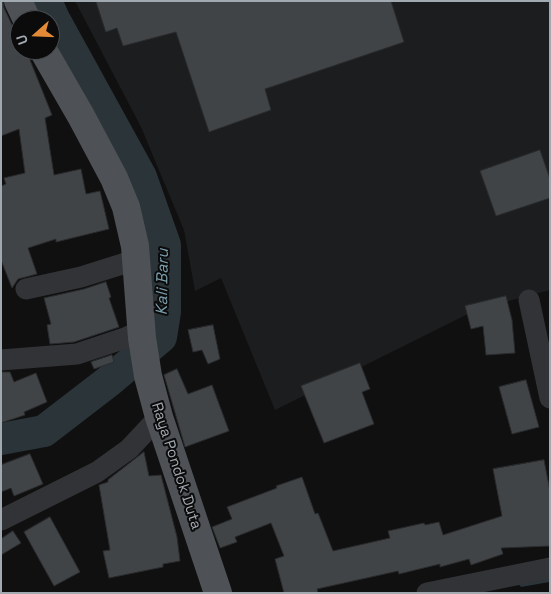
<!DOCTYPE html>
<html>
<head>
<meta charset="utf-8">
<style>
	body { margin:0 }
	#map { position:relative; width:551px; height:594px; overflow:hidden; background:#101011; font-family:"Space Grotesk",sans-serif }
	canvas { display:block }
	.frame { position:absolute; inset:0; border:2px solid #a2aab1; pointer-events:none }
	.north { position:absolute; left:10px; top:10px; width:50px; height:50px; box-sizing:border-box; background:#0b0b0c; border:1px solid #474b4e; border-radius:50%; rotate:250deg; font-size:14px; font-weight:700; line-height:20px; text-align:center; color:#a2aab1 }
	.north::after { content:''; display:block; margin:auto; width:18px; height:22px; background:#e38a37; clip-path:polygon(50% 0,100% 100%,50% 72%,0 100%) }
</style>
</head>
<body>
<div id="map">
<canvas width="551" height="594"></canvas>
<div class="frame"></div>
<div class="north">U</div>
</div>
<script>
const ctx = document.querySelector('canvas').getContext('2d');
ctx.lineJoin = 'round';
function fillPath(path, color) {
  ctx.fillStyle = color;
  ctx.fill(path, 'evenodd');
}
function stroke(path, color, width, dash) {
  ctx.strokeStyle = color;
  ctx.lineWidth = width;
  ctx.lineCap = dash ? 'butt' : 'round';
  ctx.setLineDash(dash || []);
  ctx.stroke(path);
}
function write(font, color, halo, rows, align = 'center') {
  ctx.font = font + ' "Space Grotesk",sans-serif';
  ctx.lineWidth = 4;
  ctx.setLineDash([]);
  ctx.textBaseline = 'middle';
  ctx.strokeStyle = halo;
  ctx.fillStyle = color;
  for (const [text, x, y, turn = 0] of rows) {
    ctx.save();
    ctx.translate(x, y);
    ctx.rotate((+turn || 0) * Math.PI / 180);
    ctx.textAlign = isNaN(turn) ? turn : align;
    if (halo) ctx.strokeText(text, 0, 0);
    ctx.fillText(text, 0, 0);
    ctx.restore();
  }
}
fillPath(new Path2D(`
	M75 1H550V290L478 309 275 410 221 278 195 291 184 230 141 127Z`), '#1c1d1e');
stroke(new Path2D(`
	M522 584 550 579`), '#2b3539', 5.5);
stroke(new Path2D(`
	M1 439 44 431 109 381 161 337 165 312V245L141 177 54 19 46 1`), '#2b3539', 32);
const building = new Path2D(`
	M1 1H3L4 8 13 27 19 33 20 50H26L52 115 45 118 54 175 81 169 86 194 100 191 109 229 56 242V239L28 248 37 274 18 279 12 288 1 260V186L6 184 4 178 25 173 19 129 1 136Z
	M96 1H391L404 42 265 89 271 110 209 132 176 32 123 46 117 28 106 32Z
	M540 150 550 179V198L496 216 480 171Z
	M106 282 111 297 109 298 119 327 74 342 50 344 47 325 51 324 44 298 84 289Z
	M506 296 512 320 515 353 486 355 483 326 471 329 465 306Z
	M213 325 220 359 208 364 202 350 193 352 188 330Z
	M112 355 114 362 94 369 91 362Z
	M360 363 370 389 362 392 374 424 324 443 301 386Z
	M177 369 188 394 212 385 229 431 185 447 164 375Z
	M1 372H10L14 382 36 373 47 402 24 412 25 415 1 423Z
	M526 380 539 427 512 434 499 387Z
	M144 452 149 476 161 475 177 537 180 561 163 564V567L109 578 103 551 110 550 99 485 108 482V480Z
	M30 454 43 484 14 496 11 488 1 492V465Z
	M544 460 550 491V546L501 548 503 554 471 565 469 559 440 567V564L399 574 398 571 317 589 318 593H284L275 559 284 556 271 523 235 537 237 542 220 548 212 527 232 519 227 507 277 488 276 486 302 477 315 514 318 513 333 551 390 538 388 531 424 523 425 525 439 522 443 535 502 516 493 469Z
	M50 517 80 572 54 586 24 532Z
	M13 531 21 543 1 555V539Z`);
fillPath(building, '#414447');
stroke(building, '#2a2b2d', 1);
stroke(new Path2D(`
	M26 289 81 277 135 260
	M529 300 550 398
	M1 360 77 354 125 338 142 330
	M1 520 97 472 129 449 159 417
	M427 593 550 568`), '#323336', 21);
stroke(new Path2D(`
	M18 1 27 20
	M43 50 81 116 114 178 126 207 135 246 142 338 148 376 159 417 218 593`), '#4e5155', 28);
write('15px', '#a2aab1', '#0b0b0c', [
	["Raya Pondok Duta",176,466,72]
]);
write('italic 16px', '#7b9daa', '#0b0b0c', [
	["Kali Baru",163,282,-89]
]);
</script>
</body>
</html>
